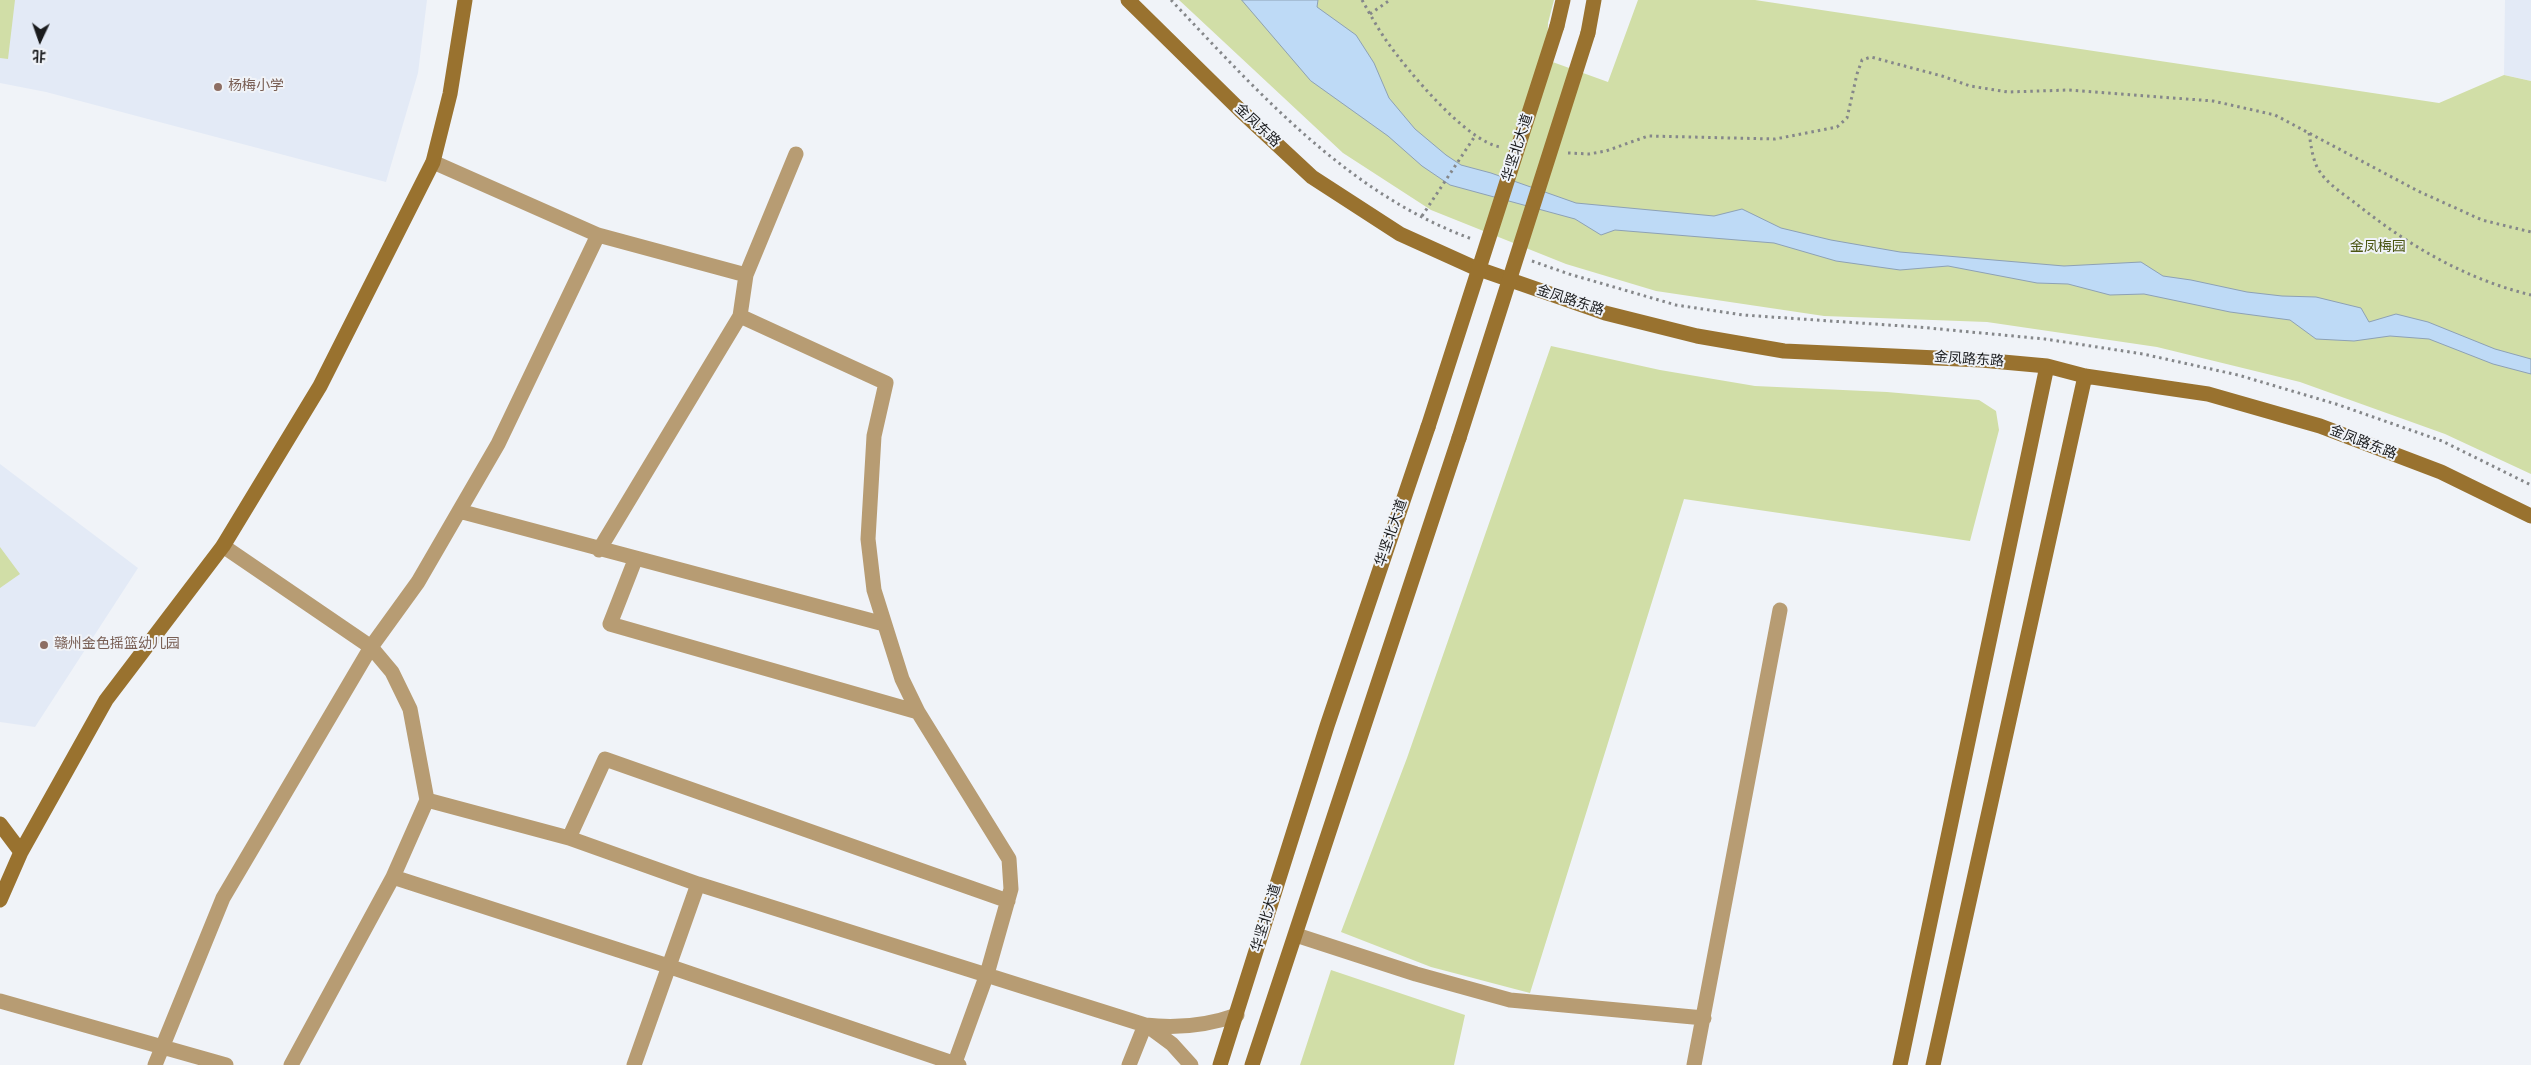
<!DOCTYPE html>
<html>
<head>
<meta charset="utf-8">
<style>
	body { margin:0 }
	#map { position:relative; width:2531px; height:1065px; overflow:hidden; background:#f0f3f8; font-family:"Nunito Sans","Noto Sans SC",sans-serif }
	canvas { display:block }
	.north { position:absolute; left:15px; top:15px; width:50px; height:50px; -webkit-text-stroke:4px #f0f3f8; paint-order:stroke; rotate:183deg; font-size:14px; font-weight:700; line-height:20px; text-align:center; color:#1a1b1d }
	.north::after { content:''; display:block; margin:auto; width:18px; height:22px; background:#1a1b1d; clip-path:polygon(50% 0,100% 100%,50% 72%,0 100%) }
</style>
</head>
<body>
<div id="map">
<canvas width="2531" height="1065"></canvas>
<div class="north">北</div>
</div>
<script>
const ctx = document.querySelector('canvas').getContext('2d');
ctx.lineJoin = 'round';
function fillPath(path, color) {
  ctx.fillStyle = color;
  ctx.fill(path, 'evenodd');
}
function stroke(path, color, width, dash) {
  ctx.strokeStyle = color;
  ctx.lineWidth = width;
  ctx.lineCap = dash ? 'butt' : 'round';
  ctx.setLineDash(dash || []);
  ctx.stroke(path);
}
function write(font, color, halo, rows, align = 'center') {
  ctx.font = font + ' "Nunito Sans","Noto Sans SC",sans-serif';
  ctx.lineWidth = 4;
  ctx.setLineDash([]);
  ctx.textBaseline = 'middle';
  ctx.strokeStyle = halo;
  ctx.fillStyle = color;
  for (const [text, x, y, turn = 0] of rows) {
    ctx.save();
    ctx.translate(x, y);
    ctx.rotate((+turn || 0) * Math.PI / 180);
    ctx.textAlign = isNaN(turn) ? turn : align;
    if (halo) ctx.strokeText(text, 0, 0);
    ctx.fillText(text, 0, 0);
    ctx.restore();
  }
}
fillPath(new Path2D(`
	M0 0H427L418 73 386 182 46 92 0 83Z
	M2505 0H2531V81L2504 75Z
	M0 464 138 568 35 727 0 722Z`), '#e3eaf6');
fillPath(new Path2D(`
	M0 0H15L8 59 0 58Z
	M1179 0H1554L1548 23 1547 60 1608 82 1638 0H1755L2439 103 2504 75 2531 81V474L2445 434 2300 382 2157 347 1987 322 1824 316 1656 291 1566 264 1431 210 1343 153Z
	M1551 346 1660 370 1755 386 1887 392 1979 400 1996 411 1999 430 1970 541 1684 499 1530 993 1431 967 1341 932 1407 758Z
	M0 547 20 574 0 588Z
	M1331 970 1465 1015 1454 1065H1300Z`), '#d1dea7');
const water = new Path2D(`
	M1242 0H1318L1317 7 1356 35 1374 63 1389 98 1415 129 1446 155 1461 165 1491 173 1576 203 1714 216 1742 209 1781 228 1831 240 1900 252 2064 266 2141 262 2163 276 2191 280 2247 292 2282 296 2316 297 2361 308 2369 322 2396 314 2428 322 2495 349 2531 359V374L2493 364 2429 339 2390 336 2354 341 2316 339 2290 320 2230 312 2144 294 2110 295 2068 284 2037 283 1948 266 1900 270 1836 261 1774 243 1615 230 1601 235 1575 219 1450 185 1422 166 1388 136 1311 81Z`);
fillPath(water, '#bedaf6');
stroke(water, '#8da1b5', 1);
stroke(new Path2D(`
	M1171 0C1259 93 1348 194 1472 239
	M1362 0C1370 14 1378 29 1388 43 1408 71 1466 141 1500 147
	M1370 14 1390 0
	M2309 133C2311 145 2312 156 2317 167 2326 184 2344 194 2359 206 2411 247 2466 279 2531 295
	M1568 153 1589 154 1606 151 1648 136 1775 139 1837 127 1847 118 1857 74 1862 60 1871 57 1942 76 1970 86 2008 92 2069 90 2213 101 2275 115 2418 191 2482 220 2531 232
	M1422 216 1475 136
	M1532 261 1569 274 1676 305 1743 315 1918 327 2045 339 2143 354 2238 375 2336 404 2442 441 2531 485`), '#85878a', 3, [2.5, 4]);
stroke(new Path2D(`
	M433 162 598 235 746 275 740 316 886 383 874 436 868 539 874 590 902 679 918 712 1009 859 1011 889 987 974 954 1065
	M746 275 796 154
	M459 511 884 624
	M223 546 371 647 392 672 410 709 427 800 393 877 291 1065
	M599 550 740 316
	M635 560 610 624 918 712
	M427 800 569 838 698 884 1145 1025C1178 1029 1206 1026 1237 1015
	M569 838 605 759 1008 901
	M393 877 668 966 959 1065
	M1296 935 1416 974 1510 1000 1704 1018
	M0 1001 226 1065
	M1149 1027 1172 1044 1191 1065
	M155 1065 223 898 371 647 418 582 498 444 598 235
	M634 1065 698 884
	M1129 1065 1145 1025
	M1694 1065 1780 610`), '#b79c73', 15);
stroke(new Path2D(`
	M1128 0 1240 110 1312 177 1400 234 1473 267 1605 313 1697 336 1784 351 1981 360 2047 366 2085 376 2208 394 2320 426 2441 472 2531 516
	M1557 26 1563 0
	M1588 33 1594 0
	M0 824 21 852
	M0 900 21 852 106 700 223 546 320 386 433 162 450 94 465 0
	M1220 1065 1327 726 1428 427
	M1252 1065 1459 438
	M1900 1065 2047 366
	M1933 1065 2085 376`), '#99722f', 15);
stroke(new Path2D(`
	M1428 427 1557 26
	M1459 438 1588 33`), '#99722f', 15);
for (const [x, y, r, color] of [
	[218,87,5,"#8d6e63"],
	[44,645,5,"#8d6e63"]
]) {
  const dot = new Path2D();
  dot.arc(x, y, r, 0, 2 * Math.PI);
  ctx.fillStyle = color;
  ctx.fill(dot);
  stroke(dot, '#f0f3f8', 2);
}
write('14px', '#785e54', '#f0f3f8', [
	["杨梅小学",228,87],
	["赣州金色摇篮幼儿园",54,645]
], 'left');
write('14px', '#1a1b1d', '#f0f3f8', [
	["金凤东路",1257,126,43],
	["华坚北大道",1518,148,-72],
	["金凤路东路",1570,301,18],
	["金凤路东路",1969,360,4],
	["金凤路东路",2363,443,21],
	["华坚北大道",1392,533,-71],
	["华坚北大道",1267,918,-73]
]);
write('14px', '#4a5512', '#f0f3f8', [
	["金凤梅园",2378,248]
]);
</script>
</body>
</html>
